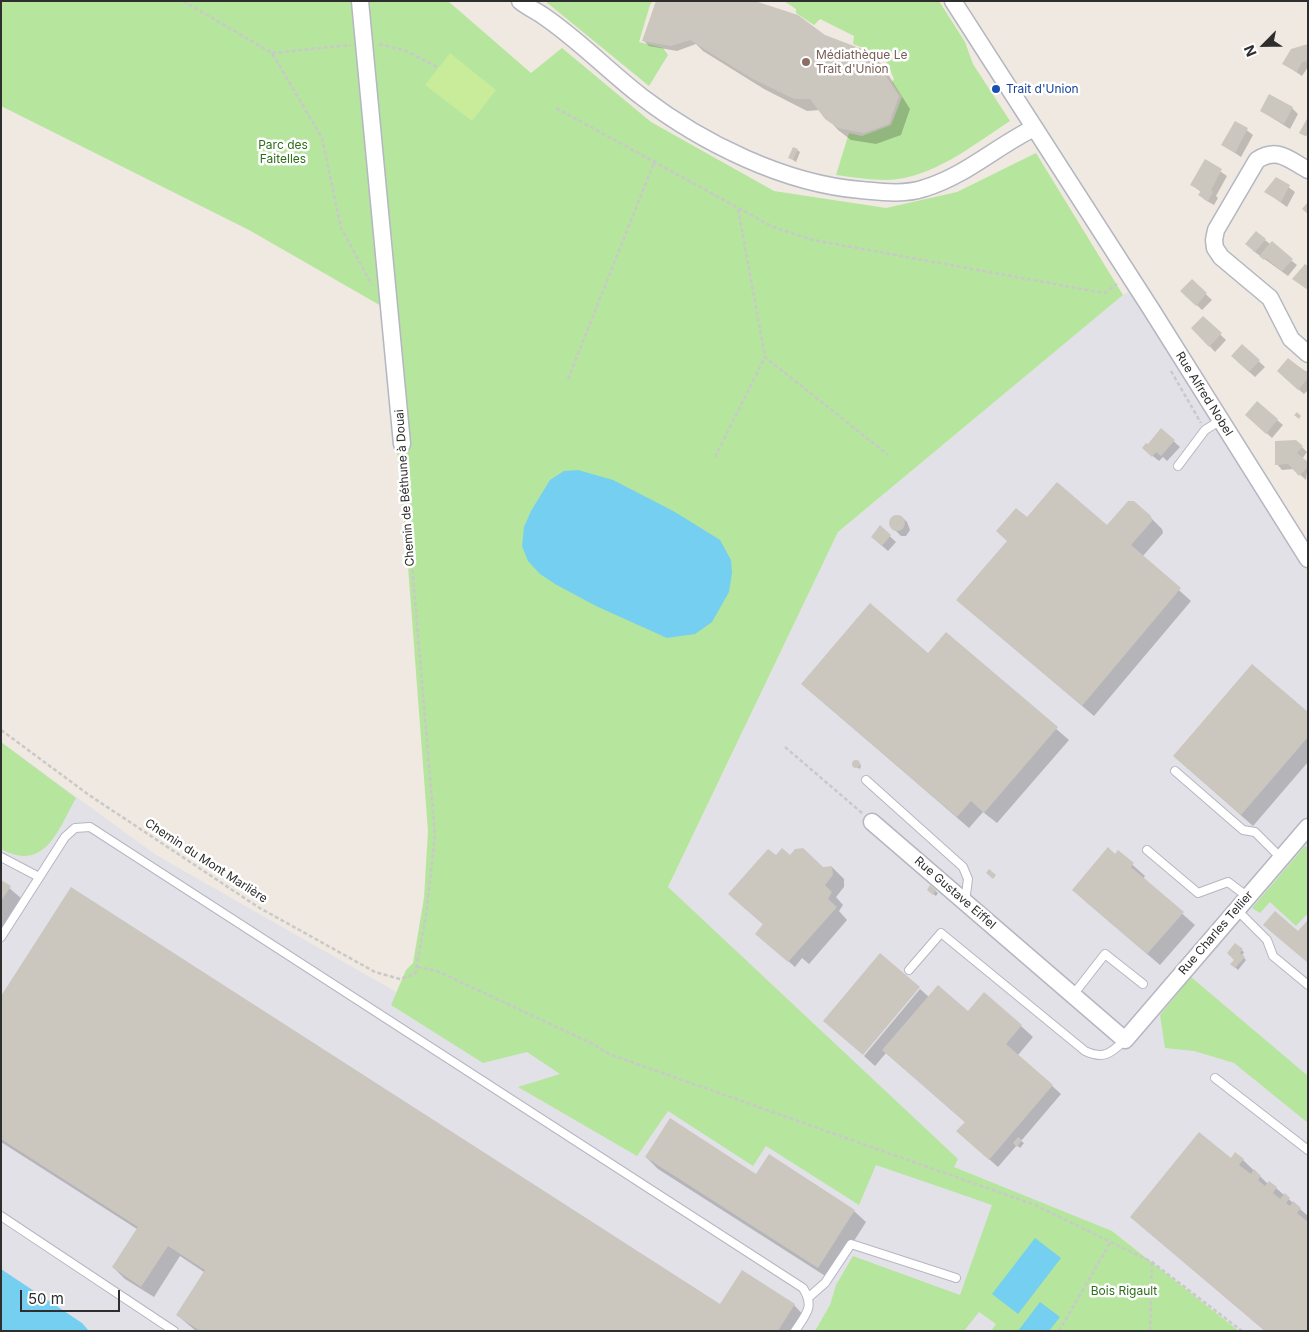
<!DOCTYPE html>
<html>
<head>
<meta charset="utf-8">
<style>
	body { margin:0 }
	#map { position:relative; width:1309px; height:1332px; overflow:hidden; background:#efe9e1; font-family:Inter,sans-serif }
	canvas { display:block }
	.frame { position:absolute; inset:0; border:2px solid #2e2e2e; pointer-events:none }
	.north { position:absolute; left:1239px; top:20px; width:50px; height:50px; -webkit-text-stroke:4px #fff; paint-order:stroke; rotate:247deg; font-size:14px; font-weight:700; line-height:20px; text-align:center; color:#2e2e2e }
	.north::after { content:''; display:block; margin:auto; width:18px; height:22px; background:#2e2e2e; clip-path:polygon(50% 0,100% 100%,50% 72%,0 100%) }
	.scale { position:absolute; left:20px; top:1290px; width:100px; height:22px; box-sizing:border-box; border:2px solid #2e2e2e; border-top:0; padding-left:6px; font-size:15px; line-height:18px; white-space:nowrap; color:#2e2e2e; -webkit-text-stroke:4px #fff; paint-order:stroke }
</style>
</head>
<body>
<div id="map">
<canvas width="1309" height="1332"></canvas>
<div class="frame"></div>
<div class="north">N</div>
<div class="scale">50 m</div>
</div>
<script>
const ctx = document.querySelector('canvas').getContext('2d');
ctx.lineJoin = 'round';
function fillPath(path, color) {
  ctx.fillStyle = color;
  ctx.fill(path, 'evenodd');
}
function stroke(path, color, width, dash) {
  ctx.strokeStyle = color;
  ctx.lineWidth = width;
  ctx.lineCap = dash ? 'butt' : 'round';
  ctx.setLineDash(dash || []);
  ctx.stroke(path);
}
function write(font, color, halo, rows, align = 'center') {
  ctx.font = font + ' Inter,sans-serif';
  ctx.lineWidth = 5;
  ctx.setLineDash([]);
  ctx.textBaseline = 'middle';
  ctx.strokeStyle = halo;
  ctx.fillStyle = color;
  for (const [text, x, y, turn = 0] of rows) {
    ctx.save();
    ctx.translate(x, y);
    ctx.rotate((+turn || 0) * Math.PI / 180);
    ctx.textAlign = isNaN(turn) ? turn : align;
    if (halo) ctx.strokeText(text, 0, 0);
    ctx.fillText(text, 0, 0);
    ctx.restore();
  }
}
fillPath(new Path2D(`
	M1145 282 1282 505 1308 541V1331H1239L1112 1231 1053 1331H1V742L156 855 398 993 587 1057 838 532 1123 295Z`), '#e3e1e8');
fillPath(new Path2D(`
	M1 1H448L531 73 562 48 651 122 774 191 886 208 957 192 1036 153 1123 295 838 532 668 887 958 1159 954 1167 1112 1231 1239 1331H991L996 1324 979 1312 964 1331H815L830 1305 836 1285 853 1256 960 1295 992 1205 876 1165 859 1205 766 1146 753 1166 668 1111 637 1156 518 1087 560 1074 527 1052 483 1063 391 1005 406 970 413 963 424 898 428 831 407 553 383 307 249 230 1 106Z
	M545 1H653L650 5 639 42 663 48 668 55 649 86Z
	M784 1H939L965 42 973 64 1010 121C973 145 932 179 886 180 870 180 852 177 836 175L849 133 862 136 891 125 902 97 892 82 894 79 883 54 875 56 872 51 853 44 854 36 820 19 814 25 796 13V9Z
	M1 742 76 798C58 830 45 873 1 849Z
	M1305 846 1308 847V913L1296 926 1270 902 1260 913 1252 908Z
	M1191 977 1308 1076V1123L1234 1063 1194 1051 1165 1048 1160 1015Z`), '#b6e59e');
fillPath(new Path2D(`
	M450 53 496 90 472 121 425 85Z`), '#c9ec9a');
fillPath(new Path2D(`
	M578 470 613 480 675 512 720 540 731 560 732 573 729 592 712 622 695 634 667 638 596 606 555 584 540 574 528 561 522 546 524 527 531 511 550 480 564 471Z
	M1035 1238 1061 1258 1018 1314 992 1294Z
	M1 1269 82 1323 89 1331 1 1330Z
	M1040 1302 1060 1317 1049 1331H1018Z`), '#75cff0');
fillPath(new Path2D(`
	M658 1 870 53 882 65 910 109 901 135 876 144 851 140 838 130 820 110 807 111 764 89 703 51 696 44 677 51 649 46 644 41 655 4Z
	M1308 45V67L1302 76 1284 64Z
	M1292 108 1298 114 1290 129 1261 111Z
	M1236 122 1253 135 1241 157 1223 145Z
	M797 150 800 152 796 162 790 158Z
	M1205 161 1227 176 1216 196 1218 198 1214 205 1205 200 1200 195 1201 192 1192 185Z
	M1276 178 1295 192 1287 207 1266 192Z
	M1265 240 1297 265 1288 276 1252 250Z
	M1192 281 1212 300 1202 310 1182 291Z
	M1203 318 1226 340 1215 352 1193 328Z
	M1242 346 1265 367 1255 377 1238 362Z
	M1288 359 1308 373V390L1304 394 1284 377Z
	M1257 403 1283 425 1272 438 1253 421Z
	M1161 430 1180 447 1167 461 1163 457 1159 461 1149 453 1148 446Z
	M1302 447 1307 452 1302 459 1308 463 1306 480 1294 469 1282 470 1277 464Z
	M896 516H901L907 522 910 530 906 536H901L891 526V521Z
	M1150 517 1162 529 1163 533 1142 557 1191 601 1094 716 970 611 1027 519 1107 527Z
	M880 527 896 542 888 551 878 542Z
	M946 634 1069 740 997 823 983 812 969 828 802 684 928 655Z
	M1308 713V762L1253 826 1174 756Z
	M855 761 861 765 860 769 853 765Z
	M1118 852 1145 876 1143 879 1195 925 1160 965 1085 901Z
	M776 857H790L823 868 832 867 844 879V887L836 897 843 905 839 911 847 920 809 964 802 958 795 967 763 939 764 925 741 905Z
	M1 881 22 899 1 930Z
	M931 887 938 893 936 896 928 890Z
	M1235 945 1244 952 1242 956 1246 960 1238 970 1232 964 1235 960Z
	M920 989 929 997 968 1013 1021 1026 1033 1037 1018 1055 1061 1094 1021 1141 1024 1143 1020 1148 1017 1145 998 1167 982 1153 966 1123 886 1053 875 1066 864 1056Z
	M1 999 721 1306 794 1305 805 1317 796 1331H196L177 1315 204 1272 180 1256 154 1297 125 1279 113 1267 137 1229 1 1142Z
	M646 1157 854 1211 866 1222 830 1279 658 1169Z
	M1231 1160H1243L1268 1184 1270 1183 1276 1188 1308 1216V1331H1265L1131 1217Z`), '#0003');
fillPath(new Path2D(`
	M656 1H755L798 15 825 35 870 52 899 96 889 124 864 133 838 128 825 119 810 99H794L751 78 690 40 671 46 642 41Z
	M1308 44V61L1302 62 1297 72 1282 64 1291 49Z
	M1269 94 1293 107 1284 124 1260 111Z
	M1308 117V135L1305 136 1299 133Z
	M1235 121 1248 128 1235 153 1221 145Z
	M793 147 798 149 793 160 788 158Z
	M1205 159 1222 169 1211 190 1213 192 1208 201 1198 195 1201 191 1190 185Z
	M1276 177 1290 185 1281 202 1264 192Z
	M1308 202V214L1302 209Z
	M1256 231 1266 239 1255 252 1245 244Z
	M1272 241 1293 259 1282 271 1266 258 1264 260 1259 256Z
	M1305 264 1308 266V290L1292 279Z
	M1192 279 1207 293 1196 306 1180 291Z
	M1203 316 1222 333 1209 347 1191 328Z
	M1242 344 1260 360 1249 372 1231 356Z
	M1288 358 1304 371H1308V378L1298 390 1277 371Z
	M1257 401 1278 419 1266 434 1245 415Z
	M1297 412 1301 416 1299 419 1294 415Z
	M1161 428 1175 440 1161 456 1156 452 1152 457 1142 448 1146 443 1148 444Z
	M1296 440 1303 446 1297 453 1308 462V467L1299 476 1288 464 1275 465V441Z
	M1057 482 1107 525 1128 501H1134L1151 516 1152 521 1131 545 1181 588 1082 706 956 600 1007 541 996 531 1016 508 1027 517Z
	M889 523a8 8 0 1 1 16 0a8 8 0 1 1-16 0Z
	M880 525 891 535 882 546 871 537Z
	M870 603 928 653 946 632 1058 727 984 813 971 801 957 817 801 684Z
	M1252 664 1308 712V737L1241 815 1173 756Z
	M852 764a4 4 0 1 1 8 0a4 4 0 1 1-8 0Z
	M1108 847 1115 854 1118 850 1134 863 1131 867 1184 912 1147 954 1072 890Z
	M782 848 790 855 795 849 803 848 823 867 832 866 833 875 825 885 832 892 828 899 837 907 788 962 755 934 763 924 728 894 768 849 776 855Z
	M989 869 996 875 993 879 986 873Z
	M1 880 11 886 1 901Z
	M930 885 936 890 933 895 927 890Z
	M71 887 720 1304 742 1270 795 1304 778 1331H200L176 1315 205 1270 168 1246 141 1287 112 1267 138 1227 1 1139V996Z
	M1275 911 1298 931 1308 920V963L1263 925Z
	M1235 943 1243 949 1240 953 1245 957 1235 968 1230 964 1234 960 1227 953Z
	M880 953 920 987 863 1055 823 1021Z
	M938 985 968 1011 984 992 1022 1025 1006 1044 1053 1085 989 1160 956 1131 965 1122 882 1050Z
	M670 1118 756 1174 769 1154 855 1210 818 1268 645 1157Z
	M1199 1132 1231 1158 1235 1152 1244 1159 1239 1165 1251 1174 1254 1169 1261 1176 1258 1180 1265 1186 1269 1181 1277 1187 1273 1193 1280 1199 1285 1193 1290 1198 1286 1203 1290 1206 1293 1201 1301 1208 1297 1213 1308 1222V1331H1265L1130 1217Z
	M1018 1137 1022 1140 1017 1147 1013 1143Z`), '#cbc7bf');
const lane = new Path2D(`
	M1178 466 1205 430 1221 420
	M1175 771 1243 830 1255 832 1281 858
	M866 780 963 867 968 879 965 902
	M1147 850 1198 893 1228 882 1248 897
	M1 857 39 877
	M1237 910 1267 940 1273 956 1308 985
	M1 937 65 837 75 828 90 827 803 1288C815 1307 806 1314 795 1331
	M909 970 941 933 1085 1051C1104 1060 1111 1053 1125 1040
	M1073 995 1105 954 1143 984
	M1215 1078 1308 1150
	M1 1216 174 1331
	M809 1297 825 1283 851 1244 956 1278`);
const street = new Path2D(`
	M360 1 402 444
	M520 1C527 7 535 10 542 15 578 39 608 71 642 97 702 143 785 184 861 190 882 192 905 195 925 188 965 176 997 146 1034 128
	M953 1 1151 309 1308 559
	M1308 170C1288 159 1278 147 1257 160L1216 230 1214 240 1215 248 1221 257 1270 298 1291 339 1308 354
	M872 822 1125 1040 1308 827`);
stroke(lane, '#b4b7c1', 10);
stroke(street, '#b4b7c1', 19);
stroke(new Path2D(`
	M183 1 272 53 322 138 341 228 372 285
	M379 44 406 51 437 67
	M272 53 351 45
	M556 108 773 227 813 240 1104 293 1117 284
	M738 209 765 357 888 455
	M1171 371 1201 423
	M568 379 655 160
	M715 457 765 357
	M1 730 89 795 258 907 375 972 400 979 415 974 426 916 435 835 403 458
	M785 747 862 813
	M417 967 437 971 593 1044 609 1054 1035 1205 1152 1262 1242 1331
	M1059 1331 1110 1243
	M1150 1331 1152 1262`), '#c9c9c9', 2.5, [4, 2.5]);
stroke(lane, '#fff', 8);
stroke(street, '#fff', 16);
for (const [x, y, r, color] of [
	[806,62,5,"#8d6e63"],
	[996,89,5,"#1a4fb4"]
]) {
  const dot = new Path2D();
  dot.arc(x, y, r, 0, 2 * Math.PI);
  ctx.fillStyle = color;
  ctx.fill(dot);
  stroke(dot, '#fff', 2);
}
write('12px', '#785e54', '#fff', [
	["Médiathèque Le",816,55],
	["Trait d'Union",816,69]
], 'left');
write('12px', '#164399', '#fff', [
	["Trait d'Union",1006,89]
], 'left');
write('12px', '#2c6e1b', '#fff', [
	["Parc des",283,145],
	["Faitelles",283,159],
	["Bois Rigault",1124,1291]
]);
write('12px', '#2e2e2e', '#fff', [
	["Rue Alfred Nobel",1204,394,58],
	["Chemin de Béthune à Douai",405,488,-94],
	["Chemin du Mont Marlière",206,861,33],
	["Rue Gustave Eiffel",955,893,41],
	["Rue Charles Tellier",1216,933,-49]
]);
</script>
</body>
</html>
